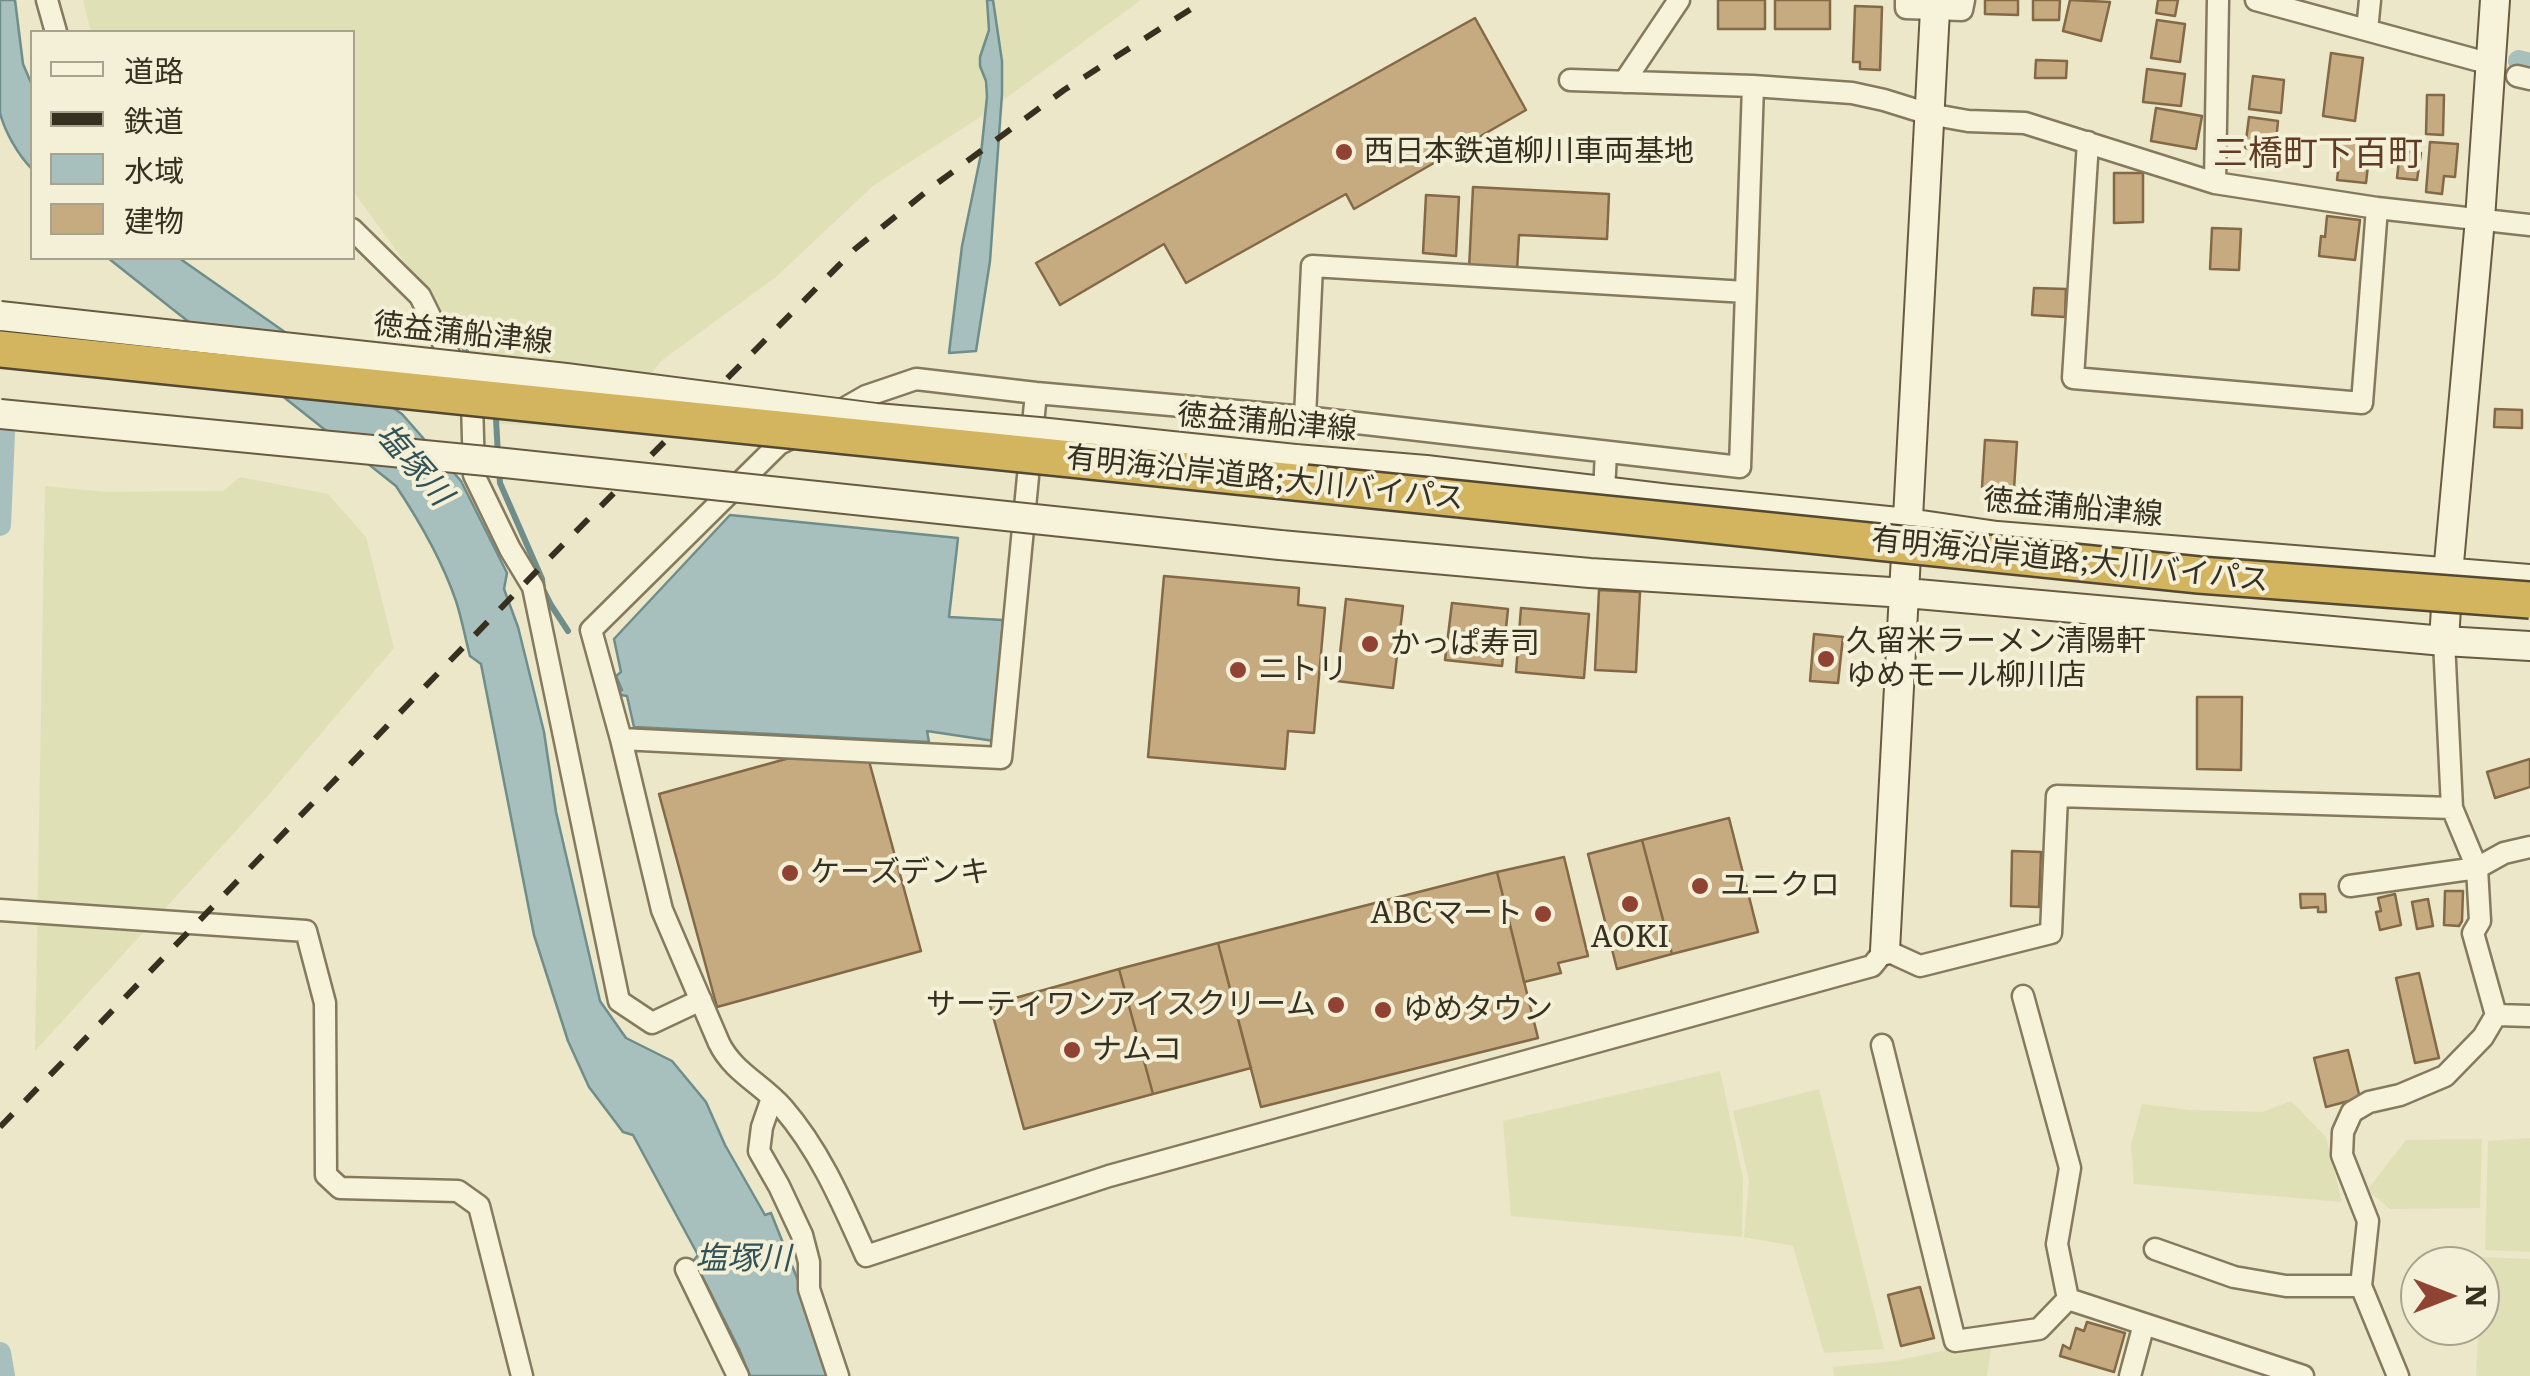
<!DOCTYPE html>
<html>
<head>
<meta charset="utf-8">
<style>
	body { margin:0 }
	#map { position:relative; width:2530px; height:1376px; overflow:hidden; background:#ebe7c8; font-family:Literata,"Noto Sans JP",serif }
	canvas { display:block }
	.legend { position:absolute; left:30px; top:30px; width:325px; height:230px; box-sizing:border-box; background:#f3f0d7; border:2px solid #a8a38e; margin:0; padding:12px 18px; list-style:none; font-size:30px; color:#373021 }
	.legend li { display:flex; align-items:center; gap:20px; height:50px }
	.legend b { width:50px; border:2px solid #a8a38e }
	.north { position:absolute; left:2400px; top:1246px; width:100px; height:100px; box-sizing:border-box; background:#f3f0d7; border:2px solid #a8a38e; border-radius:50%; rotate:90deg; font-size:28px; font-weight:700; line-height:40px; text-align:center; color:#373021 }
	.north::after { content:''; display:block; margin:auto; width:35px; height:45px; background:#904333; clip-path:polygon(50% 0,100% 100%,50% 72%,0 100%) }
</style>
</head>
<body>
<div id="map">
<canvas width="2530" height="1376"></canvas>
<ul class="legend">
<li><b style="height:12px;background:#f6f3da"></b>道路</li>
<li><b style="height:12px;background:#373021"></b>鉄道</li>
<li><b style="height:28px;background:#a8c0bd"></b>水域</li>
<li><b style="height:28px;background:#c6aa80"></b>建物</li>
</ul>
<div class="north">N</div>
</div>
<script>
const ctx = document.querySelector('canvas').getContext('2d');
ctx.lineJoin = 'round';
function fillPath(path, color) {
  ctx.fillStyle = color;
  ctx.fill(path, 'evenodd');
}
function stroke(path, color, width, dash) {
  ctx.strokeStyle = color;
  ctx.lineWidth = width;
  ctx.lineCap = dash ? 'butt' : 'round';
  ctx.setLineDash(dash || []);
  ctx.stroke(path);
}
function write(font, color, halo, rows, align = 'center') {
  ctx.font = font + ' Literata,"Noto Sans JP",serif';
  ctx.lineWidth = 8;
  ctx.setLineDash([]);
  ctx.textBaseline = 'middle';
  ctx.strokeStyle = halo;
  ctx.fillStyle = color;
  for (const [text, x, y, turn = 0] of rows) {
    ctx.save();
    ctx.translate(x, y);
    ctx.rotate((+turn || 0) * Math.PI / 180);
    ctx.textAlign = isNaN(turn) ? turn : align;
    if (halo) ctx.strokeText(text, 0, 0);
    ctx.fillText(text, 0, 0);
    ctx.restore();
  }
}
fillPath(new Path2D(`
	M83 0H1141L977 119 874 185 776 277 661 361 609 427 496 424 452 336 427 293 353 191 352 32H91Z
	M240 477 328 494 366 537 394 648 265 799 35 1051 45 486 106 492 223 491Z
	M1720 1071 1743 1178 1742 1237 1511 1216 1503 1121Z
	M1819 1089 1884 1349 1824 1353 1793 1246 1744 1237 1749 1180 1733 1111Z
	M2291 1101 2326 1137 2342 1202 2134 1184 2131 1145 2142 1104 2190 1110 2262 1112Z
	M2530 1138V1252L2485 1250 2488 1141Z
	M2482 1139 2480 1208 2390 1209 2367 1190 2406 1140Z
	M2482 1257 2530 1259V1376H2476Z
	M1961 1347 1991 1349 1987 1376H1834L1833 1367 1895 1361Z`), '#e0e0b6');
const water = new Path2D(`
	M0 0H15L23 64 32 85V169C18 155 5 132 0 113Z
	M987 0H993L1002 61V94L990 261 976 351 949 353 962 246 981 154 987 97 986 81 980 66V57L989 30Z
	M108 258H179L402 414 461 481 507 573 504 589 518 627 544 732 556 812 600 1001 626 1038 672 1061 706 1102 725 1145 765 1215 771 1213 819 1333 832 1376H750L739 1349 694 1260 698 1255 633 1135 623 1132 589 1087 568 1041 534 935 481 664 470 656C465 638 462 619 456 601 442 560 420 522 396 486Z
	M730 515 958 538 949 617 1003 620 994 741 927 731 929 742 634 727 627 696 621 695 619 691 622 690 616 676 621 672 614 639Z`);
fillPath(water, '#a8c0bd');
stroke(water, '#6f8d8b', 2.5);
stroke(new Path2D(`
	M456 328 470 361
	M494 413 496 419 498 455
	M499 468 500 483 542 579 543 589 551 605 568 631`), '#6f8d8b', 6);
stroke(new Path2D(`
	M2519 61 2530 64
	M0 525 4 433
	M0 1353 4 1376`), '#a8c0bd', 22);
const building = new Path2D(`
	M1718 0H1765V29H1718Z
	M1775 0H1830V29H1775Z
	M1985 0H2018V15L1985 14Z
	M2033 0H2060L2059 20H2033Z
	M2070 0 2110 2 2101 41 2063 31Z
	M2158 0H2178L2175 16 2156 13Z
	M1855 6 1882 7 1880 70 1860 69V62H1853Z
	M1475 18 1526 110 1354 209 1346 194 1186 283 1164 244 1060 305 1036 263Z
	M2157 20 2185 24 2180 62 2151 58Z
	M2331 53 2363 58 2355 121 2323 116Z
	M2036 60 2067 61 2066 78H2035Z
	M2147 69 2185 74 2181 106 2143 102Z
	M2253 76 2284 80 2281 113 2249 109Z
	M2427 95H2444L2443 135 2426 134Z
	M2156 108 2202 116 2196 149 2151 141Z
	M2249 117 2278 121 2275 152 2245 148Z
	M2342 136 2371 139 2366 183 2337 180Z
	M2430 142 2458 144 2455 177 2444 176 2442 194 2426 192Z
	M2400 151 2421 153 2417 180 2397 178Z
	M2114 173H2143V222L2114 223Z
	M1473 187 1609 194 1607 239 1519 235 1517 271 1469 269Z
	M1426 195 1459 197 1456 256 1423 253Z
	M2327 216 2360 220 2355 260 2319 256 2321 236 2325 237Z
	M2212 228 2241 229 2239 270 2210 269Z
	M2034 288 2066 289 2065 317 2032 315Z
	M2495 409 2522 410V428L2494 427Z
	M1985 440 2017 442 2014 489 1982 487Z
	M1164 576 1299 588 1298 605 1325 608 1314 733 1288 731 1285 769 1148 757Z
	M1599 590 1640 592 1636 672 1595 670Z
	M1346 599 1403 606 1393 688 1337 681Z
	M1452 603 1508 609 1502 666 1445 660Z
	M1521 608 1589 614 1584 678 1516 672Z
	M1814 634 1843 637 1838 683 1810 681Z
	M2197 697H2242L2241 770 2197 769Z
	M804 754 869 761 921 951 717 1007 659 794Z
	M2530 759V787L2495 798 2487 772Z
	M1729 818 1758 932 1672 954 1642 840Z
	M1642 840 1672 954 1617 969 1588 854Z
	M2012 851 2041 852 2039 907 2011 906Z
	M1564 857 1588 956 1558 963 1561 973 1524 982 1497 872Z
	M1497 872 1538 1038 1261 1107 1218 943Z
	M2445 891H2463L2462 921 2459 926 2444 925Z
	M2300 894H2325L2326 912H2318V907L2301 908Z
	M2395 894 2401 925 2380 930 2376 912 2381 911 2378 898Z
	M2428 899 2433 926 2417 929 2412 902Z
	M1218 943 1251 1068 1153 1094 1119 969Z
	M1119 969 1153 1094 1024 1129 990 1005Z
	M2419 973 2439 1058 2415 1063 2396 978Z
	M2348 1050 2360 1098 2326 1107 2314 1058Z
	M1920 1287 1934 1338 1901 1346 1888 1295Z
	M2087 1322 2125 1333 2114 1372 2060 1356 2063 1345 2070 1349 2076 1328 2084 1331Z`);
fillPath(building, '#c6aa80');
stroke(building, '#836946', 2.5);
const street = new Path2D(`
	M47 0 56 32
	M1906 0V8L1962 10 1964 0
	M2256 0 2491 64
	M2367 30 2370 0
	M2517 76 2530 79
	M1570 80 1753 86 1852 93 1884 100 1929 114 1968 121 2025 123 2215 183 2377 208 2530 225
	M1624 82 1679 0
	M2088 142 2073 378 2362 403 2377 208
	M2215 183 2218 0
	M352 229 420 296 472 401 474 475 510 549 533 587 619 1001 652 1023 701 1000
	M833 415 866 396 916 379 1036 393 1305 417 1740 467 1753 86
	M1305 417 1312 266 1746 292
	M799 434 779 444 591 630 621 739 662 910 719 1043C733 1072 762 1084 783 1108 821 1152 843 1205 866 1256L1109 1176 1872 966 1885 950 1920 966 2051 933 2057 796 2452 808
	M1604 492 1606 452
	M2444 641 2452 808 2477 868 2480 921 2473 933 2496 1015 2530 1016
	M621 739 1001 758 1036 393
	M2350 886 2477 868 2504 853 2530 847
	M0 910 306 931 325 1003 326 1175 340 1188 458 1191 479 1206 522 1376
	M2023 996 2070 1168 2057 1244 2068 1299 2303 1376
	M1882 1045 1955 1341 2039 1329 2068 1299
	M772 1098 762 1127 759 1151 779 1186 802 1235 809 1262V1289L838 1376
	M2155 1249 2234 1277 2286 1286H2361
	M686 1269 738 1376
	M2130 1376 2144 1324
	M2398 1376 2361 1286 2368 1221 2342 1155 2343 1132 2352 1112 2369 1102 2400 1095 2445 1076 2483 1037 2496 1015`);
const secondary = new Path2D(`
	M1295 459 1426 470 1669 499 1908 523 1997 536 2530 579
	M1280 545 1590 573 1906 593 2444 641 2530 646
	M2444 641 2448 574 2480 219 2495 0
	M1885 950 1935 10`);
stroke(street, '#867a5e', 25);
stroke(secondary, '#685b41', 32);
stroke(street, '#f6f3da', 20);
stroke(secondary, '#f6f3da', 28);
stroke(new Path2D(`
	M0 1127 529 579 855 249 932 187 1064 90 1205 0`), '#373021', 6, [18, 18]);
const secondaryBridge = new Path2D(`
	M0 316 566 378 876 418 1039 432 1295 459
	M0 414 486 461 1280 545`);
const highwayBridge = new Path2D(`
	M0 349 2199 575 2530 600`);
stroke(secondaryBridge, '#685b41', 32, []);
stroke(highwayBridge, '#544832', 40, []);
stroke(secondaryBridge, '#f6f3da', 28);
stroke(highwayBridge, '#d3b560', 35);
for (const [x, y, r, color] of [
	[1344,152,10,"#904333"],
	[1370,644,10,"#904333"],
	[1826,659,10,"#904333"],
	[1238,670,10,"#904333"],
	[790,873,10,"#904333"],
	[1700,886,10,"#904333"],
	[1630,904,10,"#904333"],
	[1543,914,10,"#904333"],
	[1336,1005,10,"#904333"],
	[1383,1010,10,"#904333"],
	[1072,1050,10,"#904333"]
]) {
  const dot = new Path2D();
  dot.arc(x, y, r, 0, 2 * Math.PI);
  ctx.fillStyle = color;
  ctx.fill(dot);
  stroke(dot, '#f3f0d7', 4);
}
write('30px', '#373021', '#f3f0d7', [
	["西日本鉄道柳川車両基地",1364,152],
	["久留米ラーメン清陽軒",1846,642],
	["ゆめモール柳川店",1846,676],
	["かっぱ寿司",1390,644],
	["ニトリ",1258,670],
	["ケーズデンキ",810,873],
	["ユニクロ",1720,886],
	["ABCマート",1523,914,"right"],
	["AOKI",1630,938,"center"],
	["サーティワンアイスクリーム",1316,1005,"right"],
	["ゆめタウン",1403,1010],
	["ナムコ",1092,1050]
], 'left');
write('30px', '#373021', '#f3f0d7', [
	["徳益蒲船津線",463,334,6],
	["徳益蒲船津線",1267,423,5],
	["有明海沿岸道路;大川バイパス",1265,479,6],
	["徳益蒲船津線",2073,508,5],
	["有明海沿岸道路;大川バイパス",2070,561,6]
]);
write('italic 32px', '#315256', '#f3f0d7', [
	["塩塚川",413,465,49],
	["塩塚川",743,1260]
]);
write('35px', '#613b23', '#f3f0d7', [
	["三橋町下百町",2318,155]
]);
</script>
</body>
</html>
